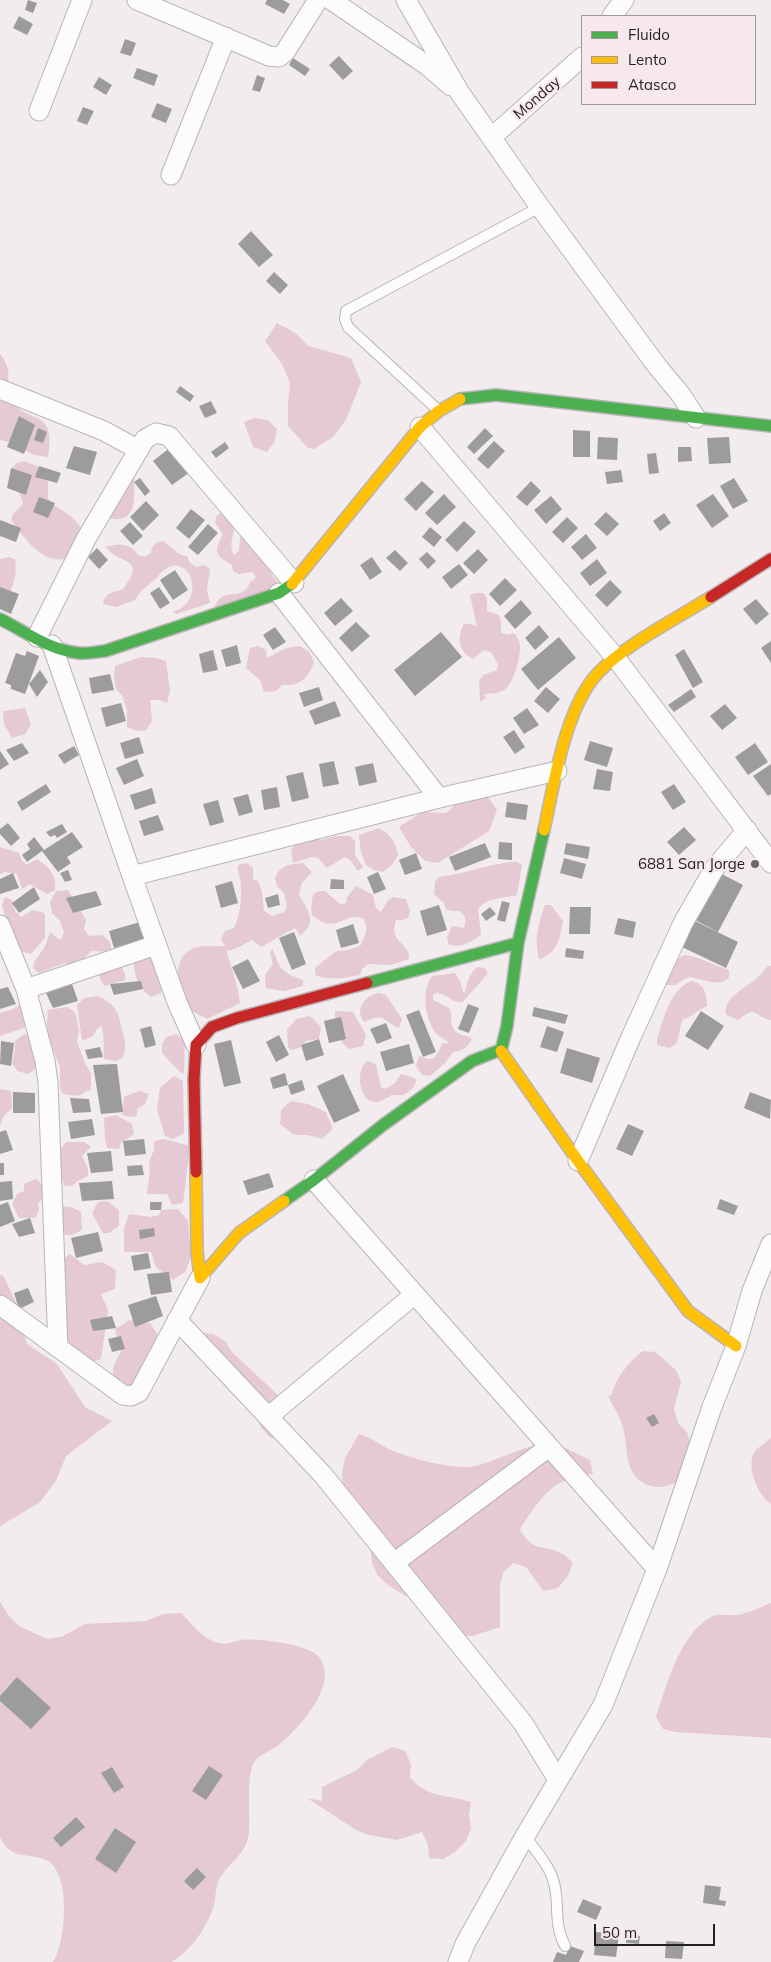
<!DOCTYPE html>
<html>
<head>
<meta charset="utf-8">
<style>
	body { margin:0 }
	#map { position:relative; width:771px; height:1962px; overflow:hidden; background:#f2ecee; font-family:Mulish,sans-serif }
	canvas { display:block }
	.legend { position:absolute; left:581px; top:15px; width:175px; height:90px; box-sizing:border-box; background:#f6e8ed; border:1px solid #a2979b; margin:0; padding:6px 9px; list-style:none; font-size:15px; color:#231e20 }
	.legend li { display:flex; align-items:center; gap:10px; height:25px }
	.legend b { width:25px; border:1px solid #a2979b }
	.scale { position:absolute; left:594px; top:1924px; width:121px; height:22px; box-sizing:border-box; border:2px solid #231e20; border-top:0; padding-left:6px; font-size:15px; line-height:18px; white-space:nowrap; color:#231e20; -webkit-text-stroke:4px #f6e8ed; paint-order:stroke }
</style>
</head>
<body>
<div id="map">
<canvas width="771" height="1962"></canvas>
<ul class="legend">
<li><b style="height:6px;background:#4caf50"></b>Fluido</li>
<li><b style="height:6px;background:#ffc107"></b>Lento</li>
<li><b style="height:6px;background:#c62828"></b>Atasco</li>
</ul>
<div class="scale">50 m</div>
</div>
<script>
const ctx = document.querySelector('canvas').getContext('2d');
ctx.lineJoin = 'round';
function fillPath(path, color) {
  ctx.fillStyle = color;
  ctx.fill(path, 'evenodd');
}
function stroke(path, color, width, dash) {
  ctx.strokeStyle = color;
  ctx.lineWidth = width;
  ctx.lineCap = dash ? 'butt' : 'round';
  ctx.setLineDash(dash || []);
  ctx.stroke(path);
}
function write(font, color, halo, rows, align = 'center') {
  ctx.font = font + ' Mulish,sans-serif';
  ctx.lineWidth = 5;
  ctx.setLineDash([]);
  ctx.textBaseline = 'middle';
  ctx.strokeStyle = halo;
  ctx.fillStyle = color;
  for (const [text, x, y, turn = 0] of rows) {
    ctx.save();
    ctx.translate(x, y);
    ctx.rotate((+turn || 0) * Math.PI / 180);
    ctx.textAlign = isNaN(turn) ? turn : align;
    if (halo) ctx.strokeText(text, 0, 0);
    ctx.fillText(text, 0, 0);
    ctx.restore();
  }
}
fillPath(new Path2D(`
	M277 323 297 334 308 346 351 358 361 382 346 420 333 437 314 449 308 448 288 426V403L290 383 282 364 265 341Z
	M0 354C16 374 3 382 11 398 25 427 57 404 48 457L34 455 10 442 0 440Z
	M255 418 268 420 277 429 275 441 267 452 253 447 244 422Z
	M24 461 37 466 48 477C49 484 47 491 48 498 51 508 75 512 82 531L71 557C44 568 25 539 11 520L13 514 23 504C20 488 11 490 12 468L17 463Z
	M128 472 134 477C135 504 136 528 101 516 103 489 102 482 128 472Z
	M221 512C249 517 224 540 234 555L239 551 240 537H247L252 541 262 559 268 563 271 569 272 576 277 581 280 587 276 592C253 591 238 618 214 608 223 583 243 605 250 582L256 578 253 572 239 574 233 571 232 565C214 555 214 552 223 534L215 523 216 517Z
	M163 541C172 546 176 555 187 556L190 563 197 567 204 565 210 569 207 590 210 603 176 614 173 612C206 602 192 557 169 567 162 570 159 576 154 580 146 587 141 590 135 600L116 607 103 604C105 592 113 593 123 589 149 556 118 565 106 547 119 542 131 544 138 555L145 557 151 553C152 545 155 542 163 541Z
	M9 557 15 559C18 578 12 591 0 605V559Z
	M476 593H483L487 598V611L499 615 501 621V633L508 635 514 633C517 637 519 640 520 644 521 655 514 684 504 690 499 693 491 694 484 694L486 698 480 702 479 681 483 675 497 670 498 664 491 652 484 650 473 659C459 652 456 638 464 624H471L477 627 470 595Z
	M258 646 266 650 267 658 286 648 300 646 309 652 314 662C308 679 300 686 282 685L276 691 264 692 260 680 246 668 250 648Z
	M141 657 155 658 166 661 170 691 167 703 159 700H150L152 721 146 730 138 731 127 727V710L122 695 116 689 114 676 115 666Z
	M25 708 31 724 25 734 12 738 4 724 3 711Z
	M465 796 488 797 497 810 489 831 438 863 425 861 411 847 399 827 422 812 446 813Z
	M379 828C391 835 395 841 398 855L392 865 383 872 374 870 366 865 361 852 359 835Z
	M335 836H350L355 841V855L363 867 358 871 350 860 345 857 327 868 318 858 312 857 293 863 291 850 295 844 314 837 321 840Z
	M0 847 19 853 22 861 27 865 37 859C49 867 57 875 55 890L47 894 30 884 22 889 17 874 5 872 0 874Z
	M510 862H517L522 865 517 895C502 899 489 896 478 909L481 935C471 942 461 948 449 945L447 938 452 926 464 928C467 920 465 916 460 911H453L446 909 444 903 434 894 435 882 439 877C464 874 486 865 510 862Z
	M247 863 253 868V879L258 881 262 892 264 911 272 916 284 912 287 907 284 893 277 886 275 878C281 865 289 864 303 863L312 872 302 883 299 895C309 912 318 921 300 936L295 928 261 947 252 940 237 948 228 951 226 949 237 986 240 1003 207 1019C202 1016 194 1013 190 1009 176 994 170 957 194 948 202 945 215 947 225 946L221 939 225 931 234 928C241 912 241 902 241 885 241 877 237 875 238 865Z
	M356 886 373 895 376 908 381 912 388 900 393 897 406 899 410 911 408 918 402 920H396C388 944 410 941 409 959L390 965 368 964 362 969 360 975C344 978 330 981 315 975V968L336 951 349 950 361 945 366 932V925L364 919C342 910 338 937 312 915L311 908 313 894 319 891H325L340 904 346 903 347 897Z
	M68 890 86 920 84 929 89 936 102 935 110 942 112 952 91 951 82 961 73 966 65 963 39 973 33 968 34 962 44 948 50 932 60 940 64 933 60 921 52 913 50 902 56 891Z
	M5 897 12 900 15 911 21 917 33 910 45 913V938L31 954 20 951 9 931 2 905Z
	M545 905H551L563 921C560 938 557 954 539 959 534 940 538 924 545 905Z
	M272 948 280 967 290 975 303 980V986L284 991 266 988 265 975 273 964 270 954Z
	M684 955C700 956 714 966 729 970V977C720 989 701 978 689 977L675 985H665L663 982 668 964Z
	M134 957H151L165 980 161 993 151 997C137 987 133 973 134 957Z
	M120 965 125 973V980L104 986 100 979 99 970Z
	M768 966H771V1020C752 1016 758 1004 738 1020L726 1015C722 998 746 988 757 978 761 975 764 970 768 966Z
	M478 967 485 968 488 973C480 983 471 992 463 1002 452 1004 447 993 436 993L433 995V1000L449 1008C453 1015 449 1026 456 1032 461 1036 467 1035 472 1039 468 1048 461 1051 453 1052L444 1064 430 1076 422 1075 416 1066 419 1056C437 1064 435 1055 443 1043L449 1044C446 1038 439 1038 435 1032 425 1016 421 992 432 976L455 973 460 981 464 994C467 985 469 972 478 967Z
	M691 981C704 983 707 993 707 1006 697 1010 693 1017 683 1019 679 1027 680 1036 676 1044L670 1048 657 1045V1039C664 1018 669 991 691 981Z
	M379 993 386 995 402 1019 399 1028C381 1021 387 1012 364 1022 354 1010 365 995 379 993Z
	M98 996C116 1005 118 1011 122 1030 125 1042 127 1045 123 1057L116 1061 104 1059C103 1048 105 1036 101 1026L96 1030 93 1036 82 1041 77 1005 84 998Z
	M23 1003 26 1020 24 1028 0 1036V1013L13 1009Z
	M67 1007 75 1012 79 1030 77 1041 85 1063 91 1073V1089L78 1096 63 1094 60 1088V1067L48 1036 47 1023 48 1010Z
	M335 1011 353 1012 366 1035 363 1046 349 1049C336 1039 336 1027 335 1011Z
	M310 1016 321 1027 319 1039 306 1041 299 1048 291 1050 288 1047 287 1030 296 1019Z
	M24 1034 33 1036 38 1067 28 1074 17 1071 12 1062 15 1050V1041Z
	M176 1034 185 1040 184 1074C174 1068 170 1060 162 1053V1044L166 1037Z
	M367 1061 376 1064 381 1088 385 1089 395 1083 401 1074 415 1078 416 1081C415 1087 409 1093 403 1095 399 1096 394 1094 391 1096 384 1099 378 1105 369 1100 358 1093 357 1068 367 1061Z
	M174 1076 183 1081 184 1133 173 1139 165 1136 157 1110 160 1088Z
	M2 1089 11 1091 12 1108 3 1117 0 1126V1090Z
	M139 1091 149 1094 145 1104 137 1109V1116L131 1117 122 1115 124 1097Z
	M291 1101 308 1104 326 1112 333 1129 322 1139 308 1135H294L280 1124 281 1110Z
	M116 1115 132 1124 134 1134 121 1143 119 1149 107 1148 105 1138 104 1118Z
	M164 1139 190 1146 183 1203 172 1205 167 1194H147L150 1168 149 1161 154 1150V1141Z
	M66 1142H85L91 1147 82 1156 88 1168V1176L78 1181 72 1186H65L62 1179 60 1150Z
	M36 1179 43 1185V1199L38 1203 39 1210 35 1218H19L12 1204 17 1194 24 1191V1184Z
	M107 1201 119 1210V1226L109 1233H103L92 1213 98 1202Z
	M60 1206 71 1207 81 1212 82 1230 72 1235H65L61 1221Z
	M178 1209 188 1221 191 1258 185 1272 173 1280 156 1267 151 1252H124V1228L129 1214 151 1217 159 1215 161 1210Z
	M70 1254 84 1265 102 1262 116 1270 115 1289 101 1294 108 1310 101 1359 86 1364C71 1351 64 1340 67 1319L61 1310V1261Z
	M0 1275H3L19 1309 27 1344 57 1364 85 1407 112 1421 66 1456 56 1481 39 1503 0 1526Z
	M130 1320 150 1323 158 1335 157 1346 139 1380 126 1388C108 1376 111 1369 121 1352L115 1329Z
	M201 1333 213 1334 225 1341 232 1352 281 1398 282 1429 272 1439 262 1429 256 1416Z
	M643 1351 655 1352 676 1370 681 1382 674 1409 678 1423 687 1432 691 1446 688 1458 675 1483C665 1487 656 1489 645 1484 622 1472 629 1445 622 1424 619 1414 612 1405 608 1396L611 1395C617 1377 628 1362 643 1351Z
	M359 1434C369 1437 375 1441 383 1446 403 1457 446 1468 469 1467 493 1465 532 1439 554 1445 566 1447 579 1455 590 1460L593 1474C580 1475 566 1479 555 1486 543 1494 526 1518 520 1530 534 1553 541 1544 561 1553 565 1554 569 1560 573 1563L568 1576 558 1588 543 1591 526 1567 513 1563 503 1573 500 1586V1627L473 1636 444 1635 432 1626 414 1601 388 1585 378 1576 372 1563 369 1537 343 1487 342 1473 345 1458Z
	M771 1437V1504C758 1496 744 1464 756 1450 761 1445 767 1443 771 1437Z
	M0 1602 9 1616 19 1626 47 1639 61 1637 85 1624 146 1621 163 1614 181 1613C191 1623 201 1637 215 1642 227 1646 230 1642 241 1640 256 1638 307 1644 318 1656 341 1682 300 1727 280 1744 273 1750 260 1754 255 1761 245 1775 251 1815 249 1833 246 1856 229 1861 219 1880 215 1888 216 1896 214 1905 207 1928 192 1949 172 1962H53C66 1943 72 1872 46 1860 28 1852 10 1861 0 1837Z
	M771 1603V1738L675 1732 663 1729 656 1717C666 1687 680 1633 711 1617 718 1613 730 1616 738 1615 749 1613 761 1607 771 1603Z
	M392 1747 405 1751 411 1764 410 1777C427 1799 447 1794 471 1802L469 1815 471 1828 466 1841 455 1852 443 1859 429 1858 428 1845 422 1832 397 1840 369 1835 356 1830 307 1798 322 1801V1787L357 1770 367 1760Z`), '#e5c9d5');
fillPath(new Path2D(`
	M28 0 37 3 33 13 25 10Z
	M267 0H283L290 4 284 14 265 4Z
	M19 16 33 24 27 35 13 28Z
	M125 39 136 43 131 56 120 53Z
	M339 56 353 71 343 80 329 65Z
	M293 58 310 69 305 76 289 65Z
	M137 68 158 75 154 86 133 78Z
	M257 75 265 78 260 92 252 90Z
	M99 77 112 85 106 95 93 87Z
	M157 103 172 109 166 123 151 117Z
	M83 107 94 111 87 125 77 121Z
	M251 231 273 255 259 267 238 244Z
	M274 272 288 285 280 294 266 281Z
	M180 386 194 396 190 402 176 392Z
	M211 401 217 413 205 418 199 406Z
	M19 416 35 425 24 454 7 447Z
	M38 428 47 432 43 443 34 440Z
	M485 428 493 436 474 454 467 447Z
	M573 430 590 431V457H573Z
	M598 437 618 438 617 460 597 459Z
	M729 437 731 463 709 464 707 438Z
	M494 441 505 451 488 469 477 459Z
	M225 442 229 448 216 458 211 452Z
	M74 446 97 452 90 475 66 468Z
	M171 447 190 472 172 485 153 461Z
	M678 447H691L692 461 678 462Z
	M656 453 659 473 649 474 647 454Z
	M39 466 61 473 57 483 35 477Z
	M11 468 32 475 26 495 7 488Z
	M621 470 623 482 607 484 605 472Z
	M140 478 150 491 145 496 134 482Z
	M734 478 748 501 733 509 720 486Z
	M422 481 434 492 416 511 404 499Z
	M531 481 541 491 527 506 516 497Z
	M444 494 456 507 437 525 425 513Z
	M713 494 729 516 712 528 696 505Z
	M551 496 562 509 546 524 534 510Z
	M39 497 55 503 48 518 33 512Z
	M146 501 159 515 143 531 130 517Z
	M191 509 205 520 189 539 176 528Z
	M606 512 619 524 607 536 594 524Z
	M664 513 671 523 660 531 653 521Z
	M567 517 578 528 563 543 552 532Z
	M0 520 21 528 16 542 0 536Z
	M464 521 476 532 457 552 445 540Z
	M130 522 143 536 133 545 120 531Z
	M208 524 218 533 198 555 188 547Z
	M430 527 442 537 434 547 422 537Z
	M586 534 597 548 582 560 571 547Z
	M97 548 108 560 99 569 88 557Z
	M478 549 488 560 474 574 463 563Z
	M395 550 408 563 400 571 386 558Z
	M427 552 436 561 428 569 419 559Z
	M372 557 382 572 370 580 360 565Z
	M597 559 607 573 590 586 580 573Z
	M459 564 468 575 451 589 442 577Z
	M175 570 188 590 173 600 160 580Z
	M505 578 517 590 500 606 489 594Z
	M610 580 622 592 607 607 595 595Z
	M0 587 19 594 11 614 0 609Z
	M159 587 170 603 160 609 150 593Z
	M341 598 353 611 335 626 324 613Z
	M756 599 769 614 756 625 743 609Z
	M521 600 532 613 515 629 504 616Z
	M356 622 370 636 352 652 339 638Z
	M539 625 549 637 535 650 525 638Z
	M275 627 286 642 273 650 263 635Z
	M441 632 462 657 415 696 394 670Z
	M559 637 576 658 538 690 521 669Z
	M771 641V663L761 648Z
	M237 645 241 663 226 667 221 650Z
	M684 649 703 682 693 688 675 655Z
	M213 650 218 670 203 673 199 654Z
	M27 651 39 656 25 694 11 689V685L5 683 16 653 25 656Z
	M40 670 48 682 37 697 29 684Z
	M110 674 114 690 92 694 89 678Z
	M319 687 323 700 304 707 299 693Z
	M546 687 560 699 548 713 534 701Z
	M691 689 696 697 674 712 668 705Z
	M335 701 341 716 315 725 309 711Z
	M121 703 126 721 106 727 101 708Z
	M725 704 737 718 722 730 710 716Z
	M527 708 539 725 524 734 513 718Z
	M514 730 525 747 515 754 503 737Z
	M139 737 144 753 125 759 120 743Z
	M590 741 613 748 607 767 584 760Z
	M22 743 29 753 14 761 6 750Z
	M755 743 768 762 748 775 735 757Z
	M74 746 79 755 64 764 58 755Z
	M0 751 9 764 0 770Z
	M137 759 144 776 124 785 116 768Z
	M334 761 339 784 323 787 319 764Z
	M373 763 377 782 359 786 355 767Z
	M771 764V794L768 796 753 776Z
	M597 769 613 772 610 791 593 789Z
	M303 772 309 798 292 802 286 776Z
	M46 784 51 792 22 811 17 802Z
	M674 784 686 802 673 810 661 792Z
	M277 787 280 807 264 810 261 790Z
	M152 788 156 803 135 810 130 795Z
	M248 794 253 812 239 816 233 798Z
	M218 800 224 822 210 826 203 804Z
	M507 802 528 805 526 820 505 817Z
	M158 815 164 830 144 836 139 821Z
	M8 823 20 838 11 846 0 834V829Z
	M62 824 67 832 57 838 55 835 50 837 46 832Z
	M684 827 696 840 679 855 667 842Z
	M72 832 83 847 67 857 71 863 58 872 42 851 27 862 22 855 30 849 27 844 34 837 44 850Z
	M499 842 512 843V860L498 859Z
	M485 843 491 857 455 871 449 857Z
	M566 843 590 847 588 859 564 854Z
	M416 853 422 869 405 875 399 860Z
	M564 858 586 864 582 879 560 873Z
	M68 870 72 880 65 882 60 873Z
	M378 872 386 889 374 894 367 877Z
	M13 873 19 888 0 894V879Z
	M720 873 743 885 718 932 695 920Z
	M331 879 344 880V889H330Z
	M232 881 238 903 221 908 215 886Z
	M34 887 40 899 19 913 12 903Z
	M96 891 102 905 73 913 66 898Z
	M278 894 280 905 268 908 265 898Z
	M502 901 510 903 505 922 497 920Z
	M439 905 447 930 427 936 420 911Z
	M490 907 496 914 486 921 481 914Z
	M570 907H591L590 934H569Z
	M618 918 636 922 633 938 614 934Z
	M695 921 738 942 726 968 682 947Z
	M140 922 145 939 114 948 109 931Z
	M353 924 359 943 341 948 336 930Z
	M294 932 306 964 292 970 279 938Z
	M566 948 584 951 583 959 565 957Z
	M248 959 260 981 243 989 232 967Z
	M141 981 143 989 114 995 110 984Z
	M72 984 78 1001 53 1008 46 993Z
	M8 987 16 1004 0 1009V989Z
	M468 1004 479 1008 469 1033 458 1029Z
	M534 1007 568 1015 565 1024 532 1016Z
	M419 1010 436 1052 423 1057 406 1015Z
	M701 1011 724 1026 708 1050 685 1036Z
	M341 1017 346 1039 329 1043 324 1021Z
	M386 1023 392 1038 377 1044 370 1029Z
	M151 1026 156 1045 145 1048 140 1029Z
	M547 1026 564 1032 557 1052 540 1047Z
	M279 1035 289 1055 276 1062 266 1042Z
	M319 1039 324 1055 306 1061 301 1045Z
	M231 1040 241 1083 224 1087 214 1044Z
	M1 1041 14 1043 11 1066 0 1064Z
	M409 1044 414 1063 386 1071 380 1052Z
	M100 1047 103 1057 88 1059 85 1050Z
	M567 1048 600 1058 592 1083 560 1073Z
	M117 1064 123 1112 101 1114 93 1065Z
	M285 1073 288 1085 302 1080 305 1090 291 1095 288 1085 273 1089 270 1078Z
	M343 1074 360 1111 334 1123 317 1086Z
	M13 1092 35 1093V1113H13Z
	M750 1092 771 1100 770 1119 744 1108Z
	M70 1098 89 1099 91 1112 73 1113Z
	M92 1119 95 1135 71 1139 68 1122Z
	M628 1124 644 1131 632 1156 616 1149Z
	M6 1130 13 1150 0 1154V1132Z
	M144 1139 146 1154 125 1156 123 1141Z
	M111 1151 113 1171 91 1173 87 1153Z
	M0 1163H4V1175H0Z
	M142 1165 144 1175 128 1176 127 1166Z
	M269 1173 274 1187 248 1195 243 1181Z
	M12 1181 13 1199 0 1201V1182Z
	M112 1181 114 1199 82 1201 79 1183Z
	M720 1199 738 1206 734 1215 717 1209Z
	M8 1202 15 1221 0 1227V1205Z
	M150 1202H162L161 1210H150Z
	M30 1218 35 1233 19 1237 12 1224Z
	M154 1228 155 1236 140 1239 139 1230Z
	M98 1232 103 1251 76 1258 71 1238Z
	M148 1253 151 1268 134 1271 131 1256Z
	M169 1272 172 1292 151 1295 147 1274Z
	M28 1288 34 1302 19 1309 14 1293Z
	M156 1296 163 1316 135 1327 128 1305Z
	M112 1316 116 1328 93 1331 90 1320Z
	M121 1336 125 1349 112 1352 108 1339Z
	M654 1414 659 1423 652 1427 646 1418Z
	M17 1677 51 1708 31 1729 0 1701V1696Z
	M209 1766 223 1775 206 1800 192 1791Z
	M112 1767 124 1787 114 1793 101 1773Z
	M76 1817 85 1827 61 1847 53 1838Z
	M115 1828 136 1842 116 1873 95 1859Z
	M197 1868 206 1877 193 1890 184 1881Z
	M705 1885 721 1887 719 1900 726 1901 725 1906 703 1903Z
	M583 1899 602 1907 596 1920 577 1912Z
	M596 1932 619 1934 616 1957 594 1955Z
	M627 1934 640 1936 639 1944 626 1943Z
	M666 1941 684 1942 682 1959 665 1958Z
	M570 1946 584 1951 579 1962H553L557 1952 566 1955Z`), '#9c9c9d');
const lane = new Path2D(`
	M438 410 348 327 345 319 346 311 540 207
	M525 1836C535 1850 550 1866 554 1883 560 1905 553 1923 565 1946`);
const street = new Path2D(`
	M137 0 269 56 279 57 285 52 318 0
	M331 0 428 66 451 86
	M406 0 460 93 540 207 657 366 681 395 696 418
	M612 16 624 0
	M39 111 82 0
	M492 137 582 57
	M171 175 226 37
	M0 389 104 431 139 450
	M420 427 615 657 771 863
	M279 593 439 798
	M37 637 86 539 145 439 156 433 169 436 294 583
	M52 645 132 876 439 798 557 771
	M132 876 177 1002 196 1045
	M0 925 26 989 45 1061 48 1083 58 1348
	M26 989 156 945
	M578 1161 631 1037 683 923 714 869 747 830
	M314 1180 657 1569
	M0 1305 123 1395 131 1396 139 1392 200 1278
	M177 1320 323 1475 523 1723 558 1780
	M268 1417 415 1294
	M394 1563 549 1447
	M458 1962 465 1944 525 1836 603 1705 657 1569 712 1407 736 1346 752 1291 771 1244`);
const fast = new Path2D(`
	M460 399 496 395 771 426
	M0 619C24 631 50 650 78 653 87 654 96 652 105 651L279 593 292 584
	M367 983 518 943
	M501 1051 507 1026 518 943 544 830
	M284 1201 314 1180 383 1125 472 1061 500 1050`);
const slow = new Path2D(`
	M292 584 420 427 439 411 460 399
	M544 830C554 784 565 708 598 673 626 644 676 619 711 597
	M501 1051 578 1161 688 1311 736 1346
	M196 1172 197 1251 200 1278 239 1233 284 1201`);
const jam = new Path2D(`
	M711 597 771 559
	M196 1172 194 1079 196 1045 212 1027 237 1018 367 983`);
stroke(lane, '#b9b4b6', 12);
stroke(street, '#b9b4b6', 21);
stroke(fast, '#b9b4b6', 14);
stroke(slow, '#b9b4b6', 14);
stroke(jam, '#b9b4b6', 14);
stroke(lane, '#fdfcfc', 10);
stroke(street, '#fdfcfc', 19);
stroke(fast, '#4caf50', 11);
stroke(slow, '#ffc107', 11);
stroke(jam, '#c62828', 11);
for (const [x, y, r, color] of [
	[755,864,5,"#6b6668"]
]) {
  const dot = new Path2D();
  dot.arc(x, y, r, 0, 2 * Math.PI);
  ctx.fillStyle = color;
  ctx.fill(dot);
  stroke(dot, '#f6e8ed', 2);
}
write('15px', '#231e20', '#f6e8ed', [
	["Monday",537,98,-41]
]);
write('15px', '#231e20', '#f6e8ed', [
	["6881 San Jorge",745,864]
], 'right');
</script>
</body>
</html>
